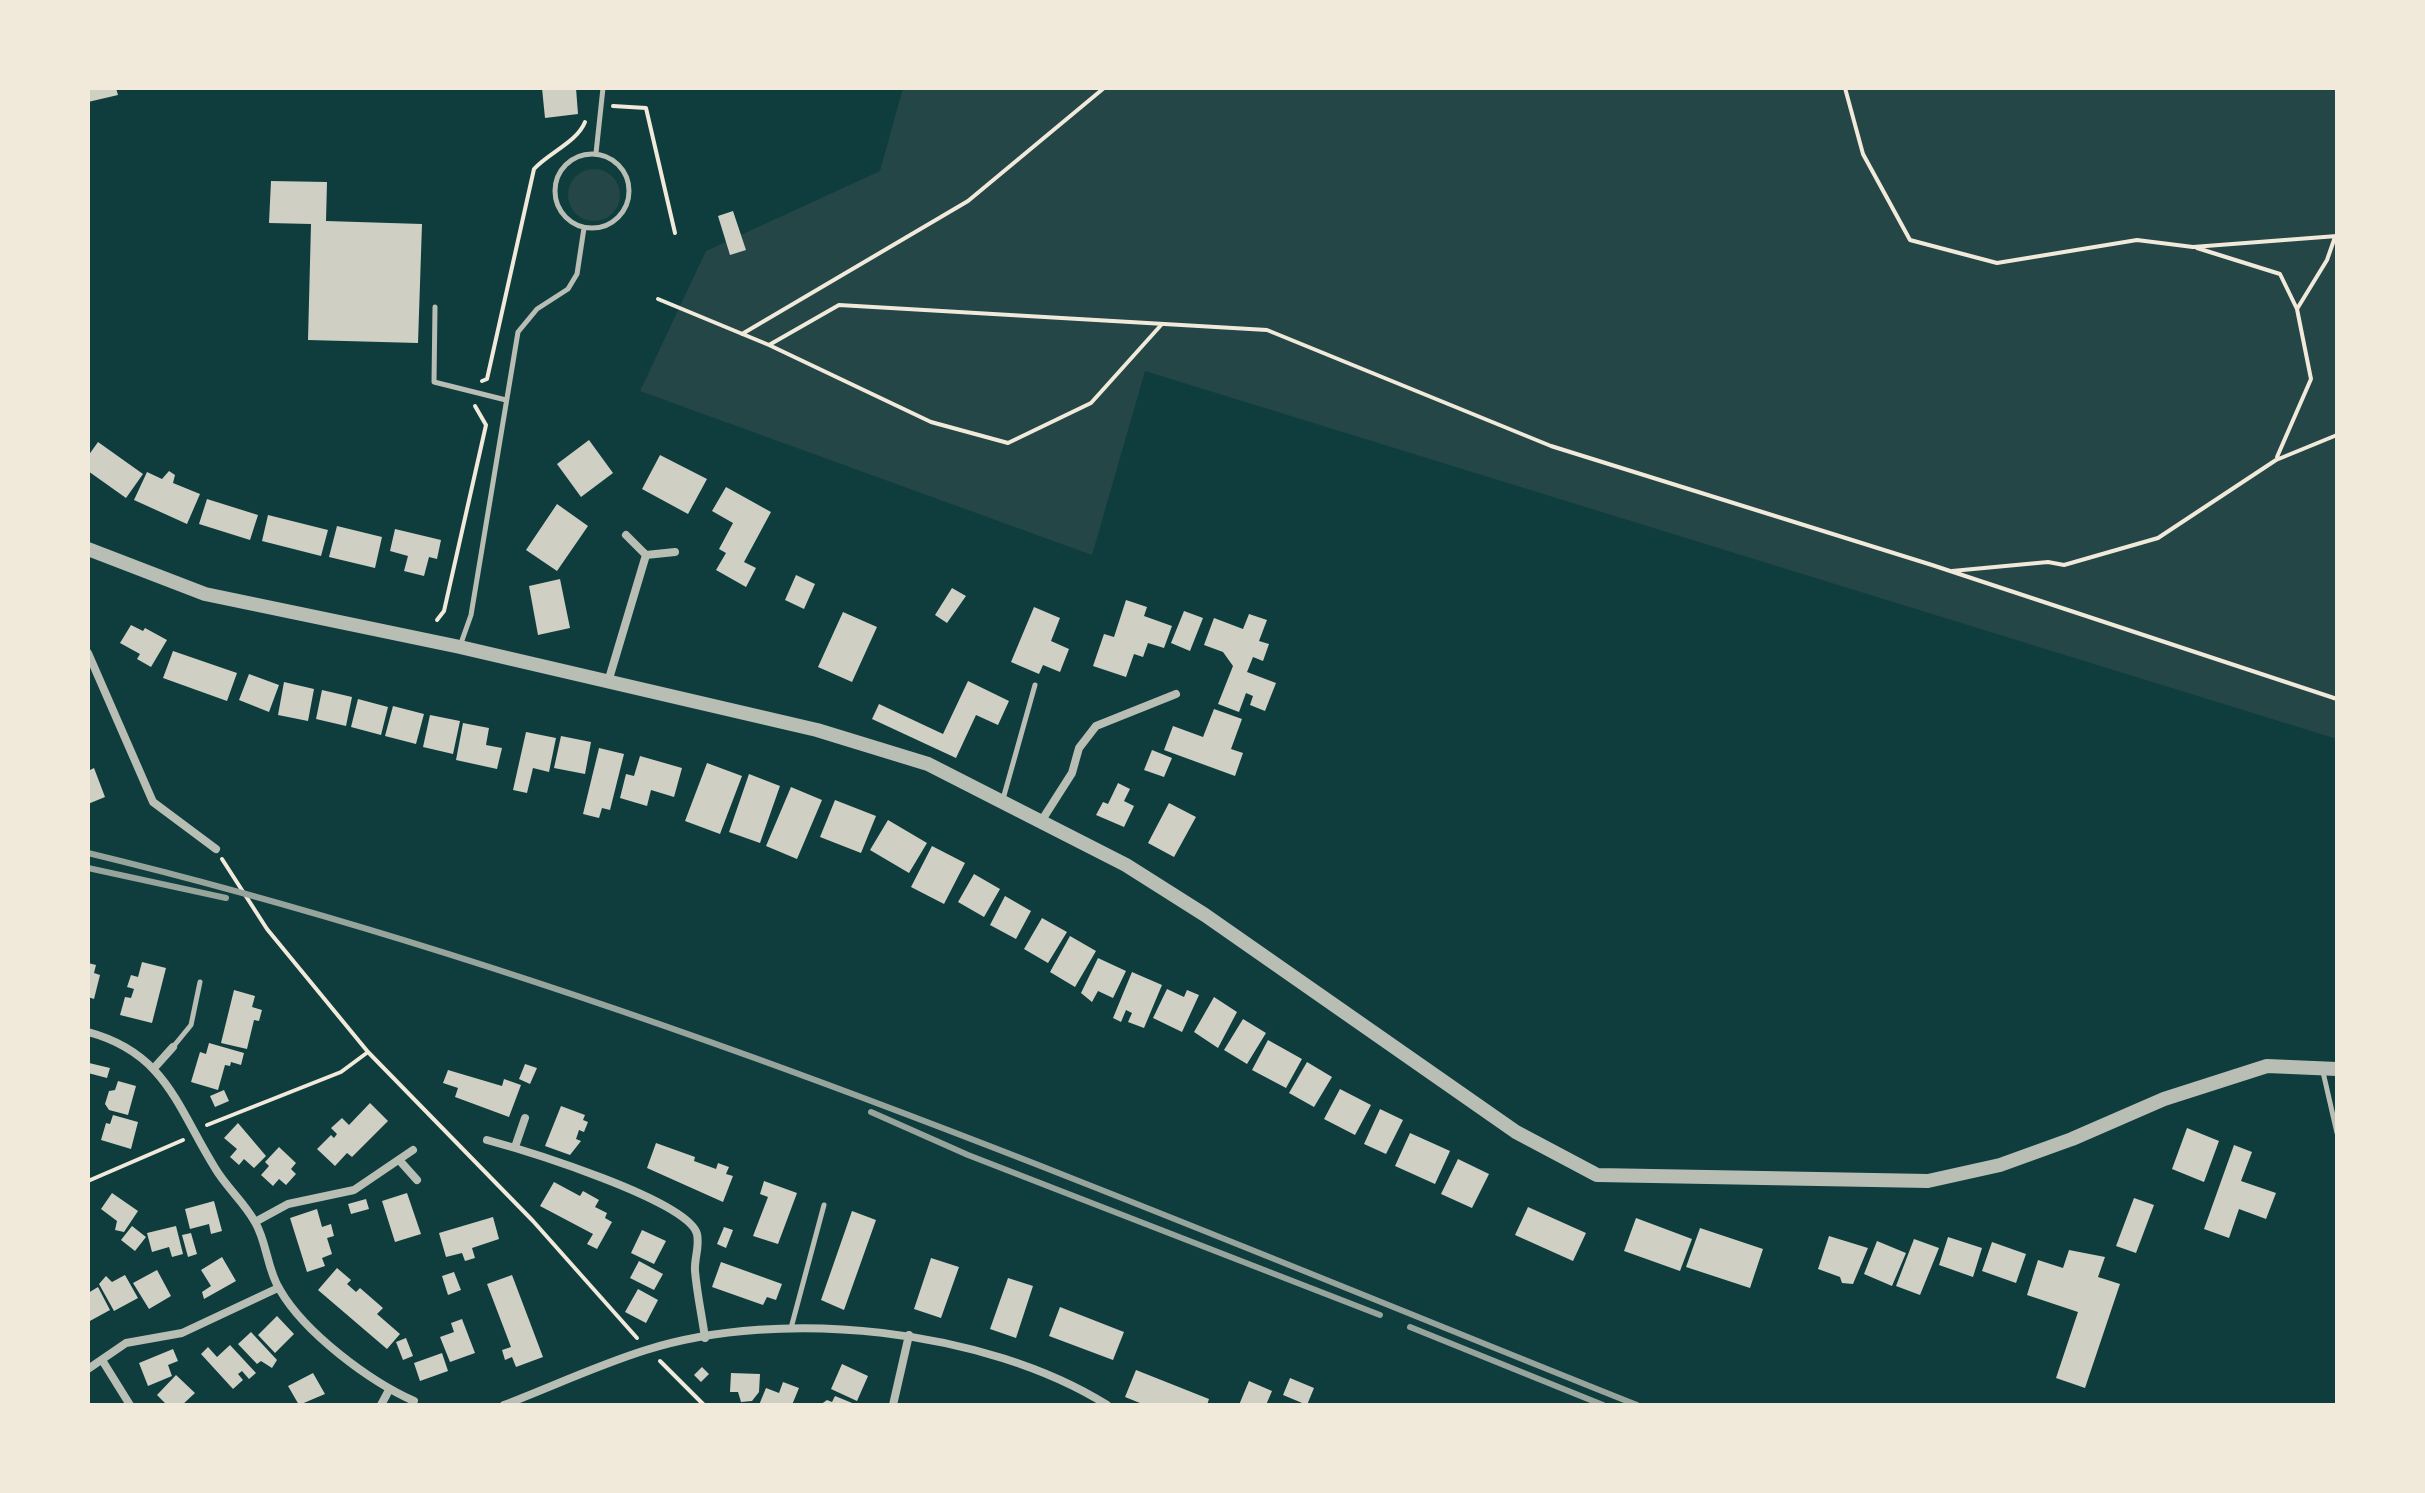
<!DOCTYPE html>
<html>
<head>
<meta charset="utf-8">
<style>
	body { margin:0 }
	#map { position:relative; width:2425px; height:1493px; overflow:hidden; background:#0f3d3e; font-family:"Noto Sans",sans-serif }
	canvas { display:block }
	.frame { position:absolute; inset:0; border:90px solid #f1e9da; pointer-events:none }
</style>
</head>
<body>
<div id="map">
<canvas width="2425" height="1493"></canvas>
<div class="frame"></div>
</div>
<script>
const ctx = document.querySelector('canvas').getContext('2d');
ctx.lineJoin = 'round';
function fillPath(path, color) {
  ctx.fillStyle = color;
  ctx.fill(path, 'evenodd');
}
function stroke(path, color, width, dash) {
  ctx.strokeStyle = color;
  ctx.lineWidth = width;
  ctx.lineCap = dash ? 'butt' : 'round';
  ctx.setLineDash(dash || []);
  ctx.stroke(path);
}
fillPath(new Path2D(`
	M903 88H2337V739L1145 371 1092 555 640 391 706 251 880 171Z
	M568 195a26 26 0 1 1 52 0a26 26 0 1 1-52 0Z`), '#244646');
fillPath(new Path2D(`
	M88 88H116L118 95 88 102Z
	M542 88H576L578 114 545 118Z
	M271 181 327 182 326 221 422 224 418 343 308 340 311 224 269 223Z
	M733 211 746 250 730 255 718 216Z
	M589 440 613 473 581 497 557 464Z
	M98 442 143 474 126 498 88 471V456Z
	M660 455 707 479 688 514 642 489Z
	M169 471 175 475 173 483 200 494 187 524 134 500 147 472 162 479Z
	M726 487 771 512 744 562 756 568 746 587 716 570 726 553 719 549 733 523 712 511Z
	M207 499 258 515 250 540 199 524Z
	M557 504 588 526 557 571 526 550Z
	M268 515 328 530 321 556 262 541Z
	M337 526 382 537 375 568 329 557Z
	M395 529 441 540 437 559 429 557 424 576 404 571 408 556 390 551Z
	M796 575 815 584 804 609 785 600Z
	M560 579 570 628 538 635 529 586Z
	M952 588 966 596 947 623 935 615Z
	M1126 600 1147 607 1144 616 1172 626 1164 648 1148 643 1143 657 1134 654 1126 677 1093 666 1104 634 1114 637Z
	M1034 607 1060 618 1051 641 1069 649 1060 672 1043 665 1039 674 1011 662Z
	M1184 611 1203 618 1190 651 1171 643Z
	M843 612 877 627 852 682 818 667Z
	M1249 614 1267 620 1259 641 1269 644 1263 661 1253 657 1247 672 1276 683 1265 711 1250 705 1253 696 1246 693 1239 712 1218 704 1233 666 1223 652 1204 645 1214 618 1243 629Z
	M131 625 143 631 145 628 167 640 151 667 137 659 140 654 120 643Z
	M173 651 237 673 227 701 163 678Z
	M249 674 279 685 269 712 239 700Z
	M968 681 1009 701 998 725 976 715 956 758 872 719 879 704 943 734Z
	M284 682 314 689 308 721 278 715Z
	M322 690 352 697 346 726 316 719Z
	M358 699 388 707 381 735 351 727Z
	M393 706 424 714 416 744 385 736Z
	M1214 709 1242 719 1231 749 1243 753 1235 776 1164 750 1173 726 1203 737Z
	M430 715 460 721 453 754 423 747Z
	M463 723 489 728 486 745 502 748 497 769 456 760Z
	M526 732 556 738 549 772 533 768 527 793 513 790Z
	M561 736 591 742 585 774 554 768Z
	M599 748 624 754 610 810 602 808 599 818 583 814Z
	M1152 750 1172 758 1164 777 1144 770Z
	M640 756 682 768 674 797 651 790 647 806 620 798 626 774 634 776Z
	M707 763 742 776 720 834 685 821Z
	M94 768 105 797 88 804V771Z
	M749 774 780 786 760 843 729 832Z
	M1118 783 1130 789 1124 801 1134 806 1124 827 1096 815 1103 802 1108 804Z
	M791 787 822 800 797 859 766 846Z
	M835 800 876 816 861 853 820 837Z
	M1169 803 1196 817 1174 857 1148 843Z
	M888 820 927 843 909 873 870 850Z
	M932 846 965 863 944 904 911 887Z
	M974 874 1000 889 984 917 958 902Z
	M1005 896 1031 911 1016 939 990 925Z
	M1042 918 1067 932 1048 963 1024 949Z
	M1070 936 1096 951 1075 987 1050 972Z
	M1098 958 1126 971 1113 998 1098 991 1092 1002 1081 993Z
	M142 962 166 968 152 1023 120 1015 125 997 131 998 134 989 127 987 131 975 138 977Z
	M88 963 96 965 94 973 100 975 94 999 88 997Z
	M1132 972 1162 985 1144 1028 1128 1022 1132 1013 1126 1010 1121 1022 1113 1018Z
	M1167 989 1184 997 1187 990 1199 995 1182 1032 1153 1018Z
	M234 990 255 996 252 1007 262 1010 259 1021 254 1020 247 1049 221 1043Z
	M1214 997 1237 1012 1218 1048 1194 1032Z
	M1243 1019 1266 1033 1247 1064 1224 1050Z
	M1268 1040 1302 1059 1286 1088 1252 1070Z
	M209 1043 244 1053 241 1065 231 1062 230 1066 225 1065 218 1090 191 1082 200 1052 206 1054Z
	M1307 1062 1332 1077 1314 1107 1289 1093Z
	M89 1063 110 1068 107 1078 88 1073Z
	M525 1064 537 1068 530 1084 519 1079Z
	M448 1070 502 1086 504 1079 521 1085 509 1117 455 1097 458 1088 443 1083Z
	M118 1081 136 1086 128 1115 109 1110 105 1104 109 1091 115 1090Z
	M1340 1089 1371 1105 1355 1135 1324 1119Z
	M224 1090 229 1101 215 1107 210 1096Z
	M370 1103 388 1121 352 1157 347 1153 335 1166 317 1149 331 1135 334 1138 337 1134 331 1128 342 1118 349 1125Z
	M561 1106 585 1115 583 1120 588 1122 584 1132 579 1130 576 1139 581 1141 570 1155 545 1146Z
	M1380 1109 1403 1120 1386 1154 1364 1144Z
	M113 1115 138 1122 131 1149 101 1140 106 1123 110 1124Z
	M238 1123 266 1156 254 1168 244 1159 239 1165 230 1157 237 1149 224 1138Z
	M2187 1128 2219 1141 2204 1182 2172 1169Z
	M1410 1133 1450 1151 1435 1184 1395 1166Z
	M656 1143 695 1157 694 1161 716 1169 718 1163 729 1167 726 1174 733 1176 723 1202 647 1168Z
	M2234 1145 2252 1152 2241 1181 2276 1193 2266 1219 2239 1209 2229 1238 2204 1229Z
	M279 1147 296 1163 291 1169 296 1174 286 1185 279 1179 273 1186 261 1175 269 1166 265 1162Z
	M1458 1159 1489 1174 1472 1208 1441 1194Z
	M764 1181 797 1193 778 1244 753 1236 768 1197 760 1194Z
	M554 1182 580 1196 583 1191 599 1200 595 1207 607 1213 605 1218 612 1222 597 1249 587 1244 593 1234 540 1206Z
	M112 1193 138 1211 124 1232 115 1230 117 1221 101 1209Z
	M407 1193 421 1234 395 1242 382 1201Z
	M2134 1198 2154 1205 2136 1253 2116 1246Z
	M366 1199 369 1209 351 1214 348 1204Z
	M214 1201 222 1231 211 1234 209 1224 190 1229 185 1209Z
	M1528 1207 1586 1233 1573 1261 1515 1235Z
	M317 1209 322 1227 331 1224 334 1236 327 1238 332 1254 322 1258 325 1266 307 1272 290 1218Z
	M852 1211 876 1220 844 1310 821 1300Z
	M493 1217 499 1239 472 1248 475 1258 465 1261 462 1253 446 1257 439 1233Z
	M1636 1218 1692 1239 1680 1271 1624 1251Z
	M132 1226 146 1237 135 1251 121 1240Z
	M176 1226 183 1254 172 1257 169 1247 152 1252 147 1233Z
	M724 1227 733 1230 726 1248 717 1244Z
	M1700 1228 1763 1249 1750 1288 1686 1267Z
	M642 1230 666 1241 654 1264 631 1253Z
	M191 1233 197 1254 188 1257 182 1235Z
	M1829 1236 1868 1248 1853 1284 1842 1283 1840 1277 1818 1269Z
	M1948 1237 1982 1248 1973 1277 1939 1265Z
	M1914 1239 1939 1248 1920 1295 1896 1286Z
	M1877 1241 1906 1253 1892 1286 1864 1274Z
	M1992 1242 2026 1254 2016 1283 1982 1271Z
	M2069 1250 2105 1257 2098 1277 2120 1284 2085 1388 2056 1378 2078 1312 2027 1295 2038 1260 2063 1268Z
	M222 1257 236 1281 204 1299 202 1292 211 1286 201 1270Z
	M931 1258 959 1267 941 1318 914 1309Z
	M639 1261 663 1274 654 1290 630 1278Z
	M721 1262 782 1284 776 1300 767 1297 763 1305 712 1287Z
	M337 1268 351 1280 347 1284 356 1292 360 1288 383 1308 377 1314 400 1334 387 1349 318 1290Z
	M157 1270 171 1296 149 1309 133 1283Z
	M454 1272 461 1290 448 1295 442 1276Z
	M125 1275 138 1298 114 1311 99 1284 106 1276 112 1282Z
	M512 1275 543 1357 516 1367 512 1357 505 1360 502 1350 511 1347 487 1284Z
	M1008 1278 1033 1286 1016 1338 990 1329Z
	M98 1287 110 1310 88 1322V1293Z
	M638 1289 658 1300 646 1323 625 1312Z
	M1060 1307 1124 1332 1113 1360 1049 1336Z
	M277 1316 294 1334 275 1353 258 1335Z
	M462 1319 475 1353 450 1362 440 1337 454 1332 451 1323Z
	M251 1332 277 1360 272 1368 261 1361 257 1364 238 1344Z
	M406 1338 413 1356 403 1360 396 1342Z
	M230 1345 256 1373 249 1379 242 1371 238 1374 243 1380 233 1389 201 1354 208 1347 217 1357Z
	M173 1349 178 1361 168 1365 172 1376 148 1386 139 1363Z
	M442 1353 448 1371 420 1381 414 1363Z
	M842 1364 868 1376 857 1401 831 1389Z
	M702 1367 709 1374 701 1382 694 1375Z
	M1136 1370 1209 1399 1207 1405H1145L1125 1397Z
	M313 1373 325 1394 299 1405 288 1386Z
	M731 1373 760 1374 759 1392 752 1401 741 1402 738 1392H730Z
	M176 1375 195 1393 182 1405H167L157 1395Z
	M1290 1378 1314 1388 1307 1405 1283 1395Z
	M1249 1381 1272 1391 1266 1405H1239Z
	M783 1382 799 1388 792 1405H759L766 1388 779 1393Z
	M835 1396 857 1405H820L827 1400 832 1402Z`), '#cfcfc3');
stroke(new Path2D(`
	M1845 88 1863 154 1910 240 1997 263 2137 240 2193 247 2337 236
	M613 106 646 108 675 233
	M2197 248 2280 274 2297 309 2311 379 2277 457
	M658 299 769 345 839 305 1267 330 1551 446 1932 565 2337 699
	M2297 309 2327 260 2335 237
	M742 334 968 201 1104 88
	M769 345 931 422 1008 443 1091 403 1162 324
	M482 381 487 379 534 169C550 152 577 142 585 122
	M1952 571 2048 562 2064 565 2158 538 2276 460 2337 435
	M437 620 444 611 486 425 475 406
	M222 859 267 929 368 1052 533 1221 637 1338
	M207 1125 341 1072 368 1052
	M88 1181 183 1140
	M660 1361 704 1405`), '#f1e9da', 4);
stroke(new Path2D(`
	M596 153 603 88
	M555 191a37 37 0 1 1 74 0a37 37 0 1 1-74 0Z
	M435 307 434 382 506 400
	M460 646 471 615 518 332 537 309 568 289 577 274 584 228
	M1003 799 1035 685
	M173 1047 191 1025 200 982
	M2323 1072 2337 1133
	M791 1328 824 1205`), '#b8beb3', 5);
stroke(new Path2D(`
	M626 535 646 555 675 552
	M88 653 153 802 216 849
	M608 682 646 555
	M1042 820 1072 773 1079 748 1096 726 1176 694
	M88 1032C166 1053 177 1107 215 1168 226 1187 244 1202 255 1222 267 1242 267 1270 280 1290 305 1333 369 1381 414 1401
	M155 1067 173 1047
	M487 1140C524 1150 688 1200 697 1234 700 1246 694 1259 695 1271 697 1294 702 1316 705 1338
	M515 1147 525 1118
	M400 1161 417 1180
	M255 1222 288 1204 354 1190 413 1150
	M102 1360 130 1405
	M88 1369 126 1343 182 1333 278 1288
	M381 1405 389 1390
	M504 1405C551 1387 598 1365 646 1350 782 1307 986 1329 1107 1405
	M893 1405 909 1335`), '#b8beb3', 8);
stroke(new Path2D(`
	M88 549 205 594 460 647 817 730 928 764 1126 865 1205 915 1516 1132 1597 1175 1928 1181 2000 1165 2072 1139 2164 1099 2267 1066 2337 1069`), '#b8beb3', 14);
stroke(new Path2D(`
	M88 853C622 982 1128 1202 1637 1405
	M88 868 226 898
	M871 1112 968 1155 1380 1315
	M1410 1327 1603 1405`), '#97a49c', 6);
</script>
</body>
</html>
